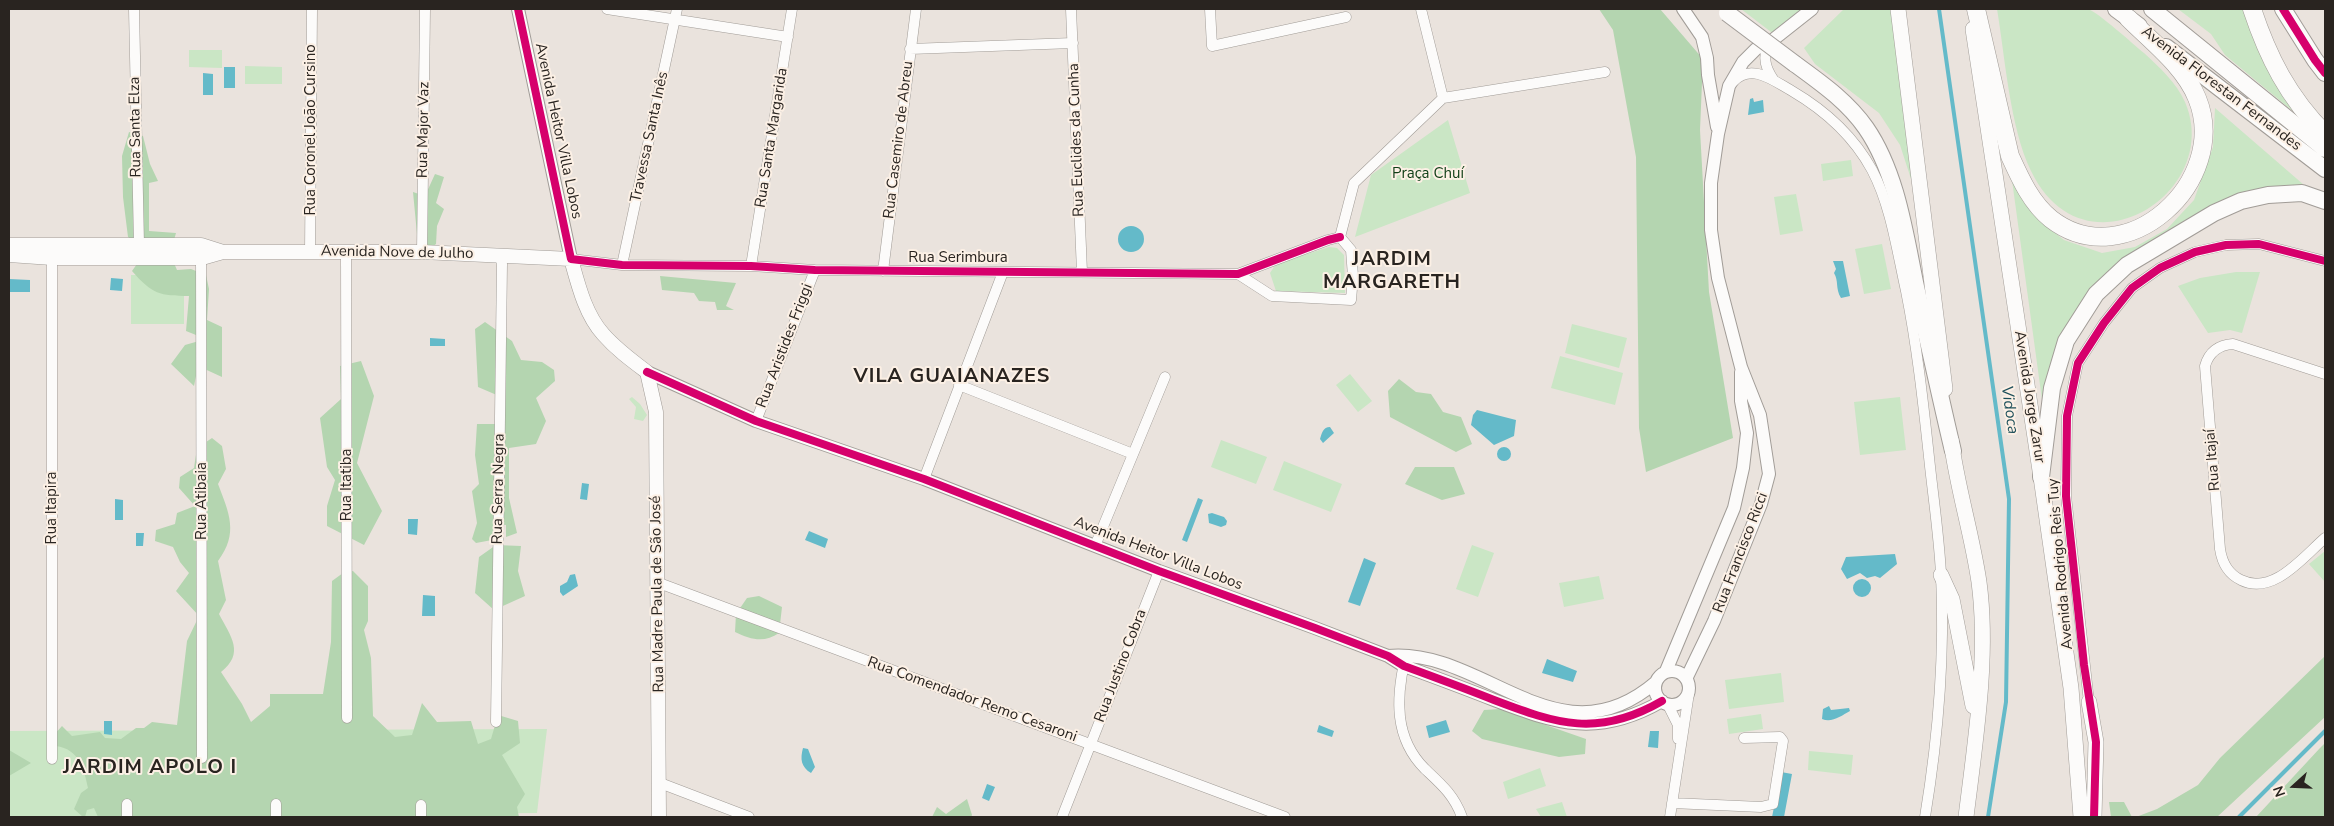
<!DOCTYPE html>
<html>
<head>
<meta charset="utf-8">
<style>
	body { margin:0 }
	#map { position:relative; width:2334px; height:826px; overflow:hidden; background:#eae3dd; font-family:"Nunito Sans",sans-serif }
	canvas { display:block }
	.frame { position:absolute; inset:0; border:10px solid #292420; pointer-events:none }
	.north { position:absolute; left:2269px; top:761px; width:50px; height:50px; -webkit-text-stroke:4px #fcf0e5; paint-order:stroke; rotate:250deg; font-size:14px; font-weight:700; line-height:20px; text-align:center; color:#292420 }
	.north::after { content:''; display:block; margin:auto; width:18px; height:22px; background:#292420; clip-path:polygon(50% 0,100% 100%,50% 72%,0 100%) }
</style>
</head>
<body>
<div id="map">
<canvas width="2334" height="826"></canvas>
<div class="frame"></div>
<div class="north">N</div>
</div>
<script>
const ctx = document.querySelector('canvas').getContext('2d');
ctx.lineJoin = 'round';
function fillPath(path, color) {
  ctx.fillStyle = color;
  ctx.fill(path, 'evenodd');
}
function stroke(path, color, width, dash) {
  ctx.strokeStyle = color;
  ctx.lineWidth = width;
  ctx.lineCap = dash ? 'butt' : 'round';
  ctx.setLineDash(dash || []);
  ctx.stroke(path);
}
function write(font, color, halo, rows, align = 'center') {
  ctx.font = font + ' "Nunito Sans",sans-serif';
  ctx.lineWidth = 4;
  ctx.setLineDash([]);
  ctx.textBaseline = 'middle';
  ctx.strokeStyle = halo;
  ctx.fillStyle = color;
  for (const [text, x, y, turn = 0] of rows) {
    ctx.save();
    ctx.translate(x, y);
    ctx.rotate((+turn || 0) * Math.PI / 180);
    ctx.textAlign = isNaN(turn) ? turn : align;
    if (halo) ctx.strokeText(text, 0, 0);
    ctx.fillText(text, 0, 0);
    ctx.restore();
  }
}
fillPath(new Path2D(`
	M1741 9H1805L1775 35Z
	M1844 9H1895L1912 182 1900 145 1879 113 1815 64 1804 48Z
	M1997 9C2020 9 2042 9 2065 9 2072 9 2081 7 2088 9 2098 12 2134 45 2144 53 2160 68 2176 82 2185 102 2224 193 2084 281 2031 171 2010 128 2005 57 1997 9Z
	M2178 9H2248L2295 113 2225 55 2211 34Z
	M189 50H222V68L189 67Z
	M245 66 282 67V84H245Z
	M2215 108 2304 185 2281 186 2241 194 2088 297 2043 407 2011 173 2039 220 2064 240 2102 253 2135 247 2167 229 2194 200 2213 147Z
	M1448 120 1470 193 1355 237 1371 175Z
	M1851 160 1853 176 1823 181 1821 164Z
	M1796 194 1803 231 1780 235 1774 197Z
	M1882 244 1891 289 1864 294 1855 249Z
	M1329 247 1337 248 1344 255 1345 293 1276 291 1270 273 1276 264Z
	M2236 272H2260L2242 333 2230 330 2208 333 2178 286 2200 278Z
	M131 275H184V324H131Z
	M1572 324 1627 338 1619 368 1565 353Z
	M1560 356 1623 373 1615 405 1551 388Z
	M1350 374 1372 401 1358 412 1336 385Z
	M632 397 640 404 647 415 643 421 634 419 636 407 629 399Z
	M1900 397 1906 450 1860 455 1854 402Z
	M1221 440 1267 457 1256 484 1211 467Z
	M1284 461 1342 484 1331 512 1273 490Z
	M1472 545 1494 553 1478 597 1456 589Z
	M2325 551V582L2309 564Z
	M1599 576 1604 599 1564 607 1559 583Z
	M1781 673 1784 702 1729 709 1725 680Z
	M1761 714 1763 729 1729 734 1727 719Z
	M547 729 537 813 9 817V731Z
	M1809 751 1853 755 1851 775 1808 770Z
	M1540 768 1546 786 1508 799 1503 782Z
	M1562 802 1567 817H1541L1536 809Z`), '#cae6c5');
fillPath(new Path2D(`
	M1599 9H1660L1703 59 1700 130 1709 292 1733 438 1646 472 1639 428 1636 157 1613 30Z
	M129 132 143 136 150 164 158 181 149 183V231L176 233 170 254 177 270 191 269 206 275 209 289 207 320 222 327V377L198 366 194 386 171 364 185 345 206 339 186 331 189 296C160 296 152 294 132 271L146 251 128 237 123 197 122 156Z
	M435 174 444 177 436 203 444 209 437 226 436 244 431 248 417 234 413 192 425 196Z
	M660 276 736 283 726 306 734 310H717L715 302 699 301 694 293 662 290Z
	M485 322 512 341 521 360 542 362 554 370 555 381 536 398 546 421 536 444 509 448V498L517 533 506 537V525L499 524 492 540 476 543 472 539 477 523 472 491 479 484 475 455 477 424H500L499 396 478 387 475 329Z
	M361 361 374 396 357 463 382 511 364 545 327 526V506L335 480 327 467 320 418 341 399 340 366Z
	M1399 379 1416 392 1431 394 1443 412 1461 417 1472 444 1456 452 1390 417 1388 391Z
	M212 438 222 446 226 469 218 484C229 513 239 533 218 561L226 600 219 614C231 637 245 653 221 672L242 704 251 722 270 706V694H323L331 642 332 581 343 573 353 571 368 586V621L364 630 371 658 373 716 395 737 412 735 422 703 437 722 471 721 478 744 491 739 498 715 518 721 520 743 502 755 525 794 517 807 519 817H98L94 808 87 810 85 817H83L74 809 81 793 88 788C84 769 79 749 56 746L54 735 62 726 72 736 100 732 105 738 121 739 136 728H144L152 722 177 725 187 641 199 616 176 591 189 573 180 562 173 547 155 541 156 530 175 524 177 513 195 506 179 488 180 477 194 468 197 448Z
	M1415 467H1454L1465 494 1442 500 1405 484Z
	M496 545 521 546 518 571 525 596 494 610 475 593 479 557Z
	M759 596 782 607 779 633C765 643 751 640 735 632L736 614 747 598Z
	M2325 656V717L2217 817H2136L2157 809 2198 785 2220 758Z
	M1500 709 1586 739 1585 754 1559 757 1482 739 1472 731 1484 710Z
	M2325 743V817H2256L2320 748Z
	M9 750 31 763 9 776Z
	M967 799 972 815 971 817H932L937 807 946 814Z
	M2109 802H2124L2132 817H2111Z`), '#b4d5b0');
fillPath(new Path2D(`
	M224 67H235V88H224Z
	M203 73 213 74V95H203Z
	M1753 98 1754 102 1763 100 1764 112 1748 115 1750 99Z
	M1118 239a13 13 0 1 1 26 0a13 13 0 1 1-26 0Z
	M1833 261H1843L1850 296 1841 298C1835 288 1839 281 1834 273L1836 269Z
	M111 278 123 279 122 291 110 290Z
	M9 279 30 280V292H9Z
	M430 338 445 339V346H430Z
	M1477 410 1516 420 1514 436 1494 445 1471 425 1473 415Z
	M1330 427 1334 433 1323 443 1320 439C1322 433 1323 427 1330 427Z
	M1497 454a7 7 0 1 1 14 0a7 7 0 1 1-14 0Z
	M582 483 589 484 587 500 580 499Z
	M1198 498 1203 500 1187 542 1182 540Z
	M115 499 123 500V520H115Z
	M1212 513 1224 517 1227 521 1226 525 1221 527 1209 523 1208 514Z
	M408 519H418L417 535 408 534Z
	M809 531 828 539 825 548 805 540Z
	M136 533H144L143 546H136Z
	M1895 554 1897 564 1880 578 1875 576 1867 578 1860 573 1847 579 1841 569 1846 557Z
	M1364 558 1376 563 1360 606 1348 602Z
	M575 574 578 586 563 596 560 592V586L567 582 570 575Z
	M1853 588a9 9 0 1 1 18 0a9 9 0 1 1-18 0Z
	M423 595 435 596V616H422Z
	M1547 659 1577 671 1573 682 1542 673Z
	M1829 706 1831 710 1849 708 1850 711C1841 716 1832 723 1822 719L1823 709Z
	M1446 720 1450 732 1429 738 1426 726Z
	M104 721H112V735L104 734Z
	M1319 725 1334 731 1332 737 1317 732Z
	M1650 731H1659L1658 748 1648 747Z
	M803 748 808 749 815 767 811 773C801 767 800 759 803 748Z
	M1781 772 1792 774 1784 817H1772Z
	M987 784 995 787 989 801 982 798Z`), '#64bac9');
stroke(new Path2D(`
	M1939 9 2009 499 2006 702 1988 817
	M2239 817 2325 731`), '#64bac9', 4);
const minor = new Path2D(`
	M134 9 139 244
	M607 9 788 37
	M1071 9 1082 272
	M1210 9 1212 46 1346 17
	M1421 9 1443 98
	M1772 42C1761 54 1765 67 1773 79
	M910 49 1073 43
	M1733 82C1751 62 1774 81 1792 91 1826 111 1853 135 1872 170 1891 206 1897 251 1906 291 1917 346 1923 401 1929 457 1933 496 1939 535 1941 574 1945 655 1938 738 1925 817
	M1443 98 1605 72
	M1340 237 1354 183 1443 98
	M201 251 202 758
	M310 252 312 9
	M346 252 347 718
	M422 252 425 9
	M52 258V759
	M571 259 622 265 751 266 815 270 1238 274 1328 240 1340 237
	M622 265 677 9
	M751 266 792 9
	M883 271 916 9
	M1238 274 1272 296 1351 300 1353 276 1351 250 1340 237
	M2325 374 2233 344C2218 345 2209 352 2205 366L2220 549C2222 562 2228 574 2241 580 2273 596 2303 557 2325 538
	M959 385 1133 454
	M756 421 815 270
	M924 479 1003 272
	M1095 546 1165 377
	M659 583 1285 817
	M1405 659C1396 698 1394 738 1425 769 1441 784 1454 795 1462 817
	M2089 702 2066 496 2067 416 2078 363 2104 323 2132 288 2160 268 2195 252 2226 245 2259 244 2325 261
	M1668 705 1678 725V739
	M496 722 502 264 500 256
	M660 783 749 817
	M1672 803 1761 807 1773 804 1783 741 1780 737 1744 738
	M127 804V817
	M421 805V817
	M276 817V804
	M1062 817 1159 571
	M1670 817 1689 693`);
const tertiary = new Path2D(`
	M518 9 571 259
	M1683 9 1702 37 1707 58 1708 75 1717 127
	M647 372 756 421 924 479 1159 571 1315 628 1388 656 1404 666C1434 677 1464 688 1494 700 1557 724 1598 738 1662 701
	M1388 656C1484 647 1558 766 1656 682
	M1655 688a17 17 0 1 1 34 0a17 17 0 1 1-34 0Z
	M1666 671 1734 508 1743 468 1747 433 1741 401V372
	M1687 677 1714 621 1761 504 1769 474 1760 415 1741 367 1718 278 1711 230V183L1718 134 1729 86 1743 62 1756 49 1774 39 1812 9`);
const secondary = new Path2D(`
	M9 245H201L223 252H422L571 259C578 284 585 314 603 334 616 349 631 360 647 372L656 412 659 817
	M9 255 52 258H202L223 252`);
const primary = new Path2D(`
	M1898 9 1945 389
	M1973 29 2041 477 2071 688 2081 817
	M1951 440C1957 487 1972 534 1979 582 1989 656 1975 743 1966 817
	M1941 575 1952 599 1973 706
	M2089 702 2096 742 2094 817`);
const trunk = new Path2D(`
	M2116 9 2139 26
	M2152 9 2325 149
	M2283 9 2315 60 2325 73
	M2166 47 2325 169
	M1795 64C1821 83 1847 101 1866 128 1897 173 1905 234 1916 287 1928 341 1940 396 1953 451
	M2041 477 2052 388 2066 341 2096 294 2127 265 2214 213 2241 201 2268 195 2302 193 2325 201`);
const motorway = new Path2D(`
	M1976 9 2010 156C2020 178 2031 203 2051 219 2126 277 2231 181 2197 98 2184 66 2152 42 2128 18
	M2252 9C2268 57 2288 97 2325 134`);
stroke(minor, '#a19c97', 11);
stroke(tertiary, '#a19c97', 14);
stroke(secondary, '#a19c97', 15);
stroke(primary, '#a19c97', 16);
stroke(trunk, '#a19c97', 18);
stroke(motorway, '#a19c97', 19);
stroke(minor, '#fcfbfa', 10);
stroke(tertiary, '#fcfbfa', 12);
stroke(secondary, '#fcfbfa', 14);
stroke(primary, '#fcfbfa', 15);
stroke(trunk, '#fcfbfa', 16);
stroke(motorway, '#fcfbfa', 18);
const trunkBridge = new Path2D(`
	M1727 13 1795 64`);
stroke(trunkBridge, '#a19c97', 18, []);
stroke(trunkBridge, '#fcfbfa', 16);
stroke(new Path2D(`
	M518 9 571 259 622 265 751 266 815 270 1238 274 1328 240 1340 237
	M2283 9 2315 60 2325 73
	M647 372 756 421 924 479 1159 571 1315 628 1388 656 1404 666C1434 677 1464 688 1494 700 1557 724 1598 738 1662 701
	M2094 817 2096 742 2084 665 2066 496 2067 416 2078 363 2104 323 2132 288 2160 268 2195 252 2226 245 2259 244 2325 261`), '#d6006c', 8);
write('15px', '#292420', '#fcf0e5', [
	["Avenida Florestan Fernandes",2221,89,37],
	["Rua Santa Elza",136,127,-91],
	["Rua Coronel João Cursino",311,130,-90],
	["Rua Major Vaz",424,130,-89],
	["Avenida Heitor Villa Lobos",558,131,78],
	["Travessa Santa Inês",650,137,-78],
	["Rua Santa Margarida",772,138,-81],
	["Rua Casemiro de Abreu",899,140,-83],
	["Rua Euclides da Cunha",1077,140,-92],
	["Avenida Nove de Julho",397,253,1],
	["Rua Serimbura",958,258],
	["Rua Aristides Friggi",785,346,-69],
	["Avenida Jorge Zarur",2029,397,81],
	["Rua Itajaí",2213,460,-95],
	["Rua Itatiba",347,485,-90],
	["Rua Serra Negra",499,489,-89],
	["Rua Atibaia",202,501,-90],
	["Rua Itapira",52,508,-90],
	["Rua Francisco Ricci",1741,553,-69],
	["Avenida Heitor Villa Lobos",1158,554,21],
	["Avenida Rodrigo Reis Tuy",2061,564,-95],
	["Rua Madre Paula de São José",658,594,-91],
	["Rua Justino Cobra",1121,666,-69],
	["Rua Comendador Remo Cesaroni",972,700,20]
]);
write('15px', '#0f3e16', '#fcf0e5', [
	["Praça Chuí",1428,174]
]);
write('italic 16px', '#1d4f5a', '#fcf0e5', [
	["Vidoca",2009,410,82]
]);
ctx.letterSpacing = '1px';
write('bold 20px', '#292420', '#fcf0e5', [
	["JARDIM",1392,260],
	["MARGARETH",1392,283],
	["VILA GUAIANAZES",952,377],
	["JARDIM APOLO I",150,768]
]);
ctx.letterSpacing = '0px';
</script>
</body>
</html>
